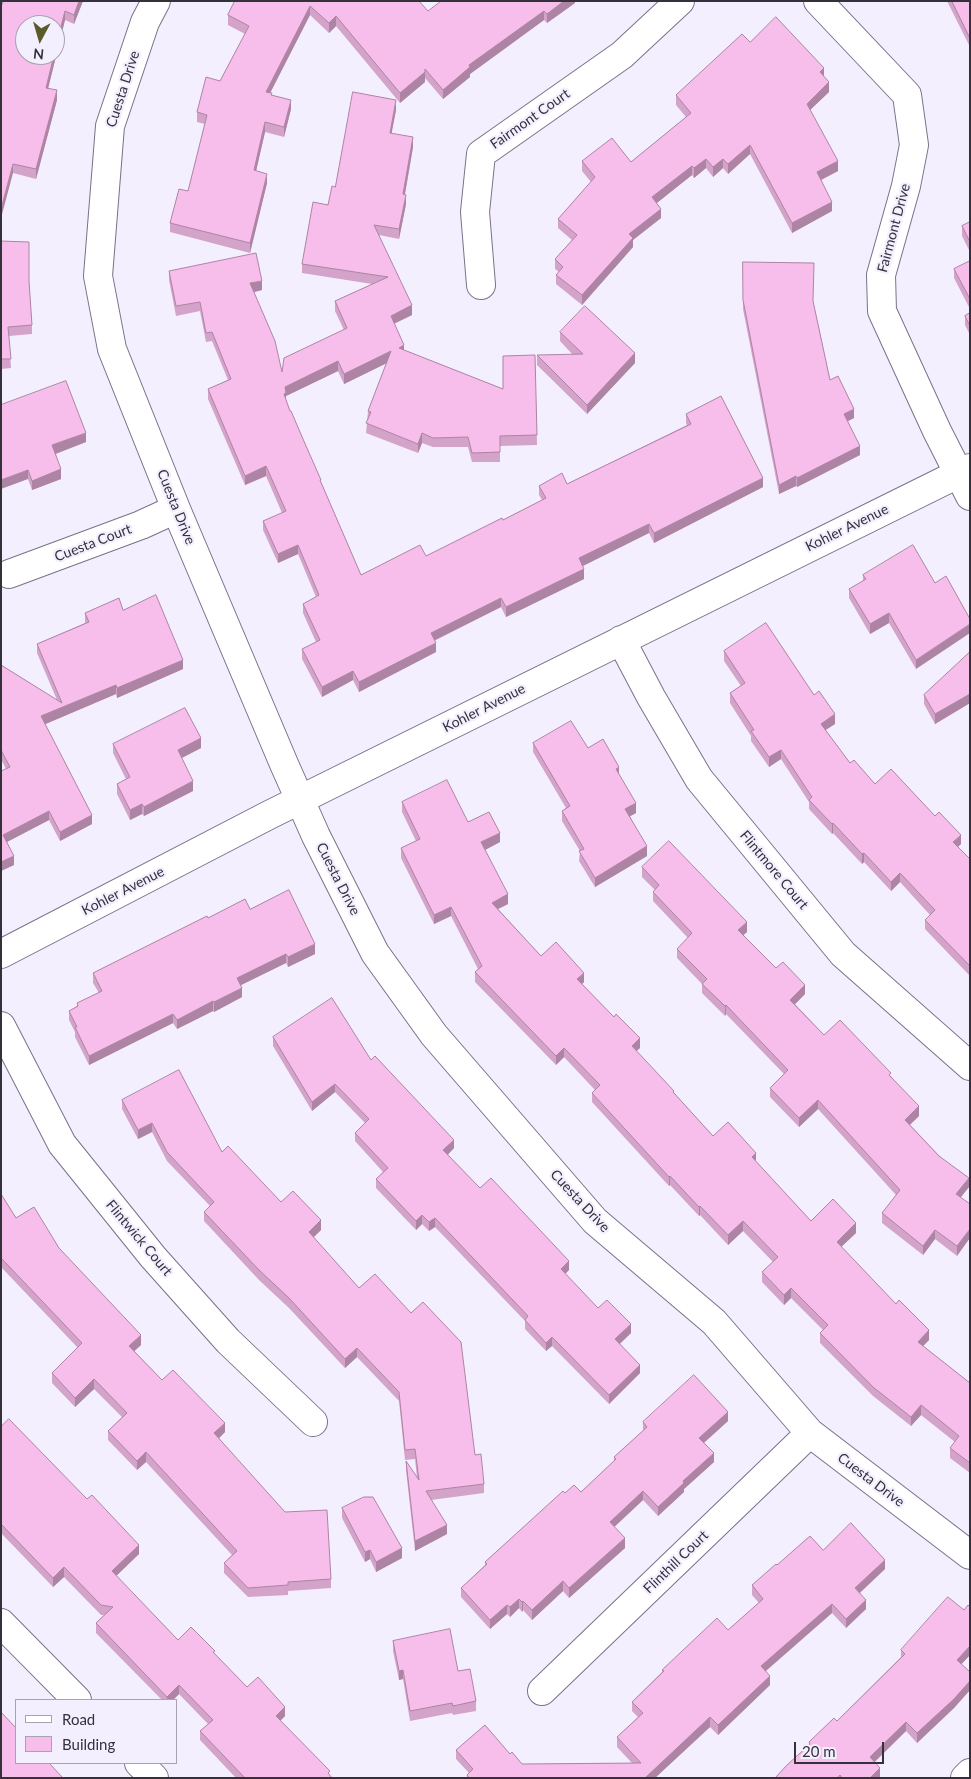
<!DOCTYPE html>
<html>
<head>
<meta charset="utf-8">
<style>
	body { margin:0 }
	#map { position:relative; width:971px; height:1779px; overflow:hidden; background:#f4efff; font-family:Lato,sans-serif }
	canvas { display:block }
	.frame { position:absolute; inset:0; border:2px solid #34313b; pointer-events:none }
	.legend { position:absolute; left:15px; top:1699px; width:162px; height:65px; box-sizing:border-box; background:#f4efff; border:1px solid #a7a3b1; margin:0; padding:6px 9px; list-style:none; font-size:15px; color:#34313b }
	.legend li { display:flex; align-items:center; gap:10px; height:25px }
	.legend b { width:25px; border:1px solid #a7a3b1 }
	.north { position:absolute; left:15px; top:15px; width:50px; height:50px; box-sizing:border-box; background:#f4efff; border:1px solid #a7a3b1; border-radius:50%; rotate:186deg; font-size:14px; font-weight:700; line-height:20px; text-align:center; color:#34313b }
	.north::after { content:''; display:block; margin:auto; width:18px; height:22px; background:#5a5b28; clip-path:polygon(50% 0,100% 100%,50% 72%,0 100%) }
	.scale { position:absolute; left:794px; top:1742px; width:90px; height:22px; box-sizing:border-box; border:2px solid #34313b; border-top:0; padding-left:6px; font-size:15px; line-height:18px; white-space:nowrap; color:#34313b; -webkit-text-stroke:4px #f4efff; paint-order:stroke }
</style>
</head>
<body>
<div id="map">
<canvas width="971" height="1779"></canvas>
<div class="frame"></div>
<ul class="legend">
<li><b style="height:6px;background:#fff"></b>Road</li>
<li><b style="height:14px;background:#f7bdeb"></b>Building</li>
</ul>
<div class="north">N</div>
<div class="scale">20 m</div>
</div>
<script>
const ctx = document.querySelector('canvas').getContext('2d');
ctx.lineJoin = 'round';
function stroke(path, color, width, dash) {
  ctx.strokeStyle = color;
  ctx.lineWidth = width;
  ctx.lineCap = dash ? 'butt' : 'round';
  ctx.setLineDash(dash || []);
  ctx.stroke(path);
}
function fillPath(path, color) {
  ctx.fillStyle = color;
  ctx.fill(path, 'evenodd');
}
function write(font, color, halo, rows, align = 'center') {
  ctx.font = font + ' Lato,sans-serif';
  ctx.lineWidth = 4.5;
  ctx.setLineDash([]);
  ctx.textBaseline = 'middle';
  ctx.strokeStyle = halo;
  ctx.fillStyle = color;
  for (const [text, x, y, turn = 0] of rows) {
    ctx.save();
    ctx.translate(x, y);
    ctx.rotate((+turn || 0) * Math.PI / 180);
    ctx.textAlign = isNaN(turn) ? turn : align;
    if (halo) ctx.strokeText(text, 0, 0);
    ctx.fillText(text, 0, 0);
    ctx.restore();
  }
}
const minor = new Path2D(`
	M156 1 145 22 110 126 98 276 112 349 176 509 284 764 316 836 375 953 434 1035 595 1221 714 1322 810 1433 970 1555
	M818 1 907 95 914 145 906 186 881 275 882 311 937 431 970 496
	M481 285 475 212 481 154 622 55 680 1
	M9 574 141 525 176 509
	M621 640 651 697 699 779 843 954 970 1066
	M1 954 269 815 970 468
	M1 1026 62 1144 153 1257 228 1341 313 1422
	M1 1623 77 1700
	M542 1691 810 1433
	M139 1763 154 1778
	M965 1778 970 1773`);
stroke(minor, '#797288', 30);
stroke(minor, '#fff', 28);
fillPath(new Path2D(`
	M4 1H83L74 24 65 20 48 88 57 100 36 179 13 173Z
	M235 1 428 11 575 1V3L547 23 544 20 470 74V77L443 99 425 78V82L400 103 336 26 329 33 310 15 270 93 272 95 291 109 284 137 265 132 256 171 267 183 250 253 170 232V223L188 191 205 124 197 122V112L220 81 245 34 228 25V15Z
	M947 1H970V47Z
	M750 42 824 76 829 92 810 110 838 171 821 180 832 211 792 233 750 154 728 174 723 168 713 177 706 168 694 178 692 175 656 203 661 218 633 240V247L582 305 556 284V275L559 272 555 269V259L572 240 558 228V219L591 182 582 171V161L631 162 686 117 676 105V95Z
	M396 110 391 133 413 147 405 195 406 204 399 239 379 235 412 315 394 324 404 350 503 389 535 355 537 445 500 446V462H472L468 447H433L422 443 418 453 366 433 368 411 387 363 344 384 338 371 286 396V400L290 411 361 575 426 556 503 520 542 500 539 495V486L567 484 687 425 686 423V414L763 487 654 543 649 533 582 566 584 579 506 617 501 607 434 641 436 652 359 692 353 680 322 697 302 659V649L316 642 303 613V604L316 597 298 554 278 563 263 530V521L282 513 266 476 245 485 208 399V389L228 380 212 341 206 342 200 311 176 316 169 280V271L262 290 254 292 282 372 344 330 335 311V301L372 284 302 273V264L335 187Z
	M970 222V252L962 236V226Z
	M1 241 29 283 32 325V334L9 336 11 368 1 369Z
	M970 261V309L954 278V269Z
	M743 262 813 301 830 380 854 418 848 421 860 455 797 487 796 486 779 494 743 309Z
	M970 313V335L965 325V316Z
	M560 332 635 363 587 414 537 365V355H573L560 341Z
	M1 405 86 442 56 454 61 479 32 490Z
	M863 575 935 583 916 669 889 623 870 634 849 598V589L863 581Z
	M123 610 183 669 117 698 116 694 45 724 92 824 60 841 49 820 7 842 14 865 1 871 6 769 1 759V665L57 700 37 653V644L85 623V613Z
	M724 651 814 695 835 724 825 730 850 763 875 784 961 844 958 847 970 859V976L925 929V920L930 915 900 882 891 891 864 862 862 864 833 833 832 834 809 809V802L781 759 769 767 751 741V736L730 703V693L741 686 724 661Z
	M970 652V703L935 724 924 704V695Z
	M533 743 588 748 619 775 636 813 630 816 647 856 595 887 579 861 580 851 562 821V811L566 808 533 752Z
	M113 744 201 748 181 758 193 791 144 816 142 814 130 820 117 794V784L126 779 113 753Z
	M402 802 468 822 500 842 485 850 508 904 498 909 541 956 584 982 582 984 640 1048 636 1051 713 1136 756 1162 811 1221 856 1233 841 1247 929 1340 923 1346 970 1383V1473L950 1458V1448L955 1442 921 1415 911 1426 873 1396 820 1343V1333L823 1330 791 1298 784 1305 762 1282V1272L773 1262 743 1231 728 1245 700 1215 699 1216 670 1185 669 1186 592 1102V1093L595 1090 564 1057 556 1065 475 982V972L478 969 451 916 434 924 401 858V848L416 841 402 812Z
	M642 867 747 932 743 935 776 968 805 994 795 1004 824 1035 891 1076 919 1116 910 1125 969 1187 961 1197 957 1256 935 1239 923 1255 882 1223V1213L896 1195 818 1109 799 1127 770 1097V1088L784 1074 726 1014 725 1016 702 993V984L677 958V949L688 938 653 901V892L655 890 642 877Z
	M250 909 315 954 288 967 286 963 241 985 242 997 214 1012 213 1011 177 1029 173 1023 89 1065 75 1037V1032L69 1020V1011L77 1006V1003L99 993 93 983V973L208 918Z
	M273 1037 371 1060 454 1148 448 1155 480 1188 569 1270 565 1274 598 1308 631 1333 620 1344 640 1373 609 1404 552 1346 546 1351 525 1329V1321L435 1227 429 1231 422 1224 416 1230 376 1188V1179L383 1172 355 1141V1133L365 1123 335 1092 312 1111 273 1046Z
	M122 1100 222 1152 281 1202 321 1230 313 1237 475 1455 484 1484V1493L431 1500 447 1534 415 1551 406 1470V1461L417 1478 415 1459 405 1460 399 1401 357 1357 345 1368 289 1308 259 1280 204 1221V1212L210 1206 167 1161 152 1132 138 1139 122 1109Z
	M1 1194 16 1218 59 1248 141 1345 134 1351 162 1380 225 1432 219 1438 331 1579V1588L288 1591V1595L248 1597 224 1573V1563L232 1555 146 1462 137 1470 108 1440V1431L122 1417 94 1389 75 1407 52 1383V1373L78 1348 2 1268Z
	M728 1421 704 1443 714 1462 684 1489V1492L658 1516 643 1500 614 1527 625 1548 569 1598 563 1591 532 1620 523 1610 522 1612 519 1608 510 1617 507 1614 490 1629 461 1597V1588L485 1565V1562L565 1493 581 1492 614 1461V1457L643 1431V1422Z
	M1 1427 139 1554 116 1576 178 1640 215 1655 247 1687 285 1716 280 1721 332 1778H236L200 1740V1731L208 1724 179 1694 173 1700H162L96 1633V1623L104 1615H101L64 1577 53 1587 1 1533Z
	M342 1508 402 1558 376 1572 370 1559 365 1562 342 1518Z
	M823 1550 885 1569 860 1593 866 1609 846 1628 832 1613 766 1671 770 1685 718 1735 710 1727 655 1778H467V1775L469 1773 456 1759V1750L510 1754 522 1764 632 1763 617 1747V1737L638 1717 632 1711V1702L662 1672V1670L728 1630 759 1603 752 1595V1585L777 1565Z
	M970 1607V1655L961 1664 970 1672V1690L954 1708 917 1743 906 1731 875 1762 880 1778H775L809 1745V1742L837 1721 901 1657V1650Z
	M393 1641 458 1671 476 1701V1711L453 1715 452 1713 410 1721 403 1679 399 1680 393 1651Z`), '#d4a3ca');
fillPath(new Path2D(`
	M79 1H83L74 24V15Z
	M564 1H575V3L547 23V14Z
	M310 6V15L266 101V92Z
	M65 11V20L46 97V88L54 55H55V50Z
	M544 11V20L470 74V77L443 99V90L469 65Z
	M336 16V26L329 33V23Z
	M824 68V77L820 72Z
	M425 69V82L400 103V93Z
	M829 82V92L807 113V104Z
	M57 90V100L36 179V169Z
	M291 100V109L284 137V127Z
	M396 100V110L390 142V133Z
	M265 122V132L254 180V170Z
	M413 137V147L403 204V194Z
	M750 145V154L728 174V164Z
	M706 159V168L694 178V168Z
	M723 159V168L713 177V167Z
	M838 161V171L817 182V172Z
	M13 164V173L1 218V209Z
	M692 166V175L652 207V197Z
	M267 174V183L250 253V243Z
	M406 195V204L399 239V229Z
	M832 202V211L792 233V223Z
	M661 209V218L633 240V247L582 305V295L629 234Z
	M262 281V290L250 293V283Z
	M412 305V315L391 325V316Z
	M404 345V355L399 348Z
	M391 351V361L344 384V374Z
	M635 353V363L587 414V405Z
	M338 361V371L286 396V402L284 394 285 387Z
	M854 409V418L844 423V414Z
	M86 433V442L52 455V445Z
	M422 433V443L418 453V444Z
	M860 446V455L797 487V478Z
	M266 466V476L245 485V476Z
	M61 469V479L32 490V481Z
	M28 470V479L1 489V480Z
	M796 476V486L779 494V485Z
	M763 478V487L654 543V533Z
	M649 524V533L579 568V558Z
	M298 545V554L278 563V554Z
	M584 569V579L506 617V607Z
	M501 598V607L431 642V633Z
	M889 613V623L870 634V624Z
	M970 624V633L916 669V660Z
	M436 643V652L359 692V682Z
	M183 660V669L117 698V688Z
	M353 671V680L322 697V687Z
	M116 685V694L41 726V716Z
	M970 694V703L935 724V714Z
	M835 714V724L821 733V724Z
	M201 738V748L178 760V750Z
	M781 750V759L769 767V757Z
	M619 767V776L616 769Z
	M193 781V791L144 816V807Z
	M636 803V813L625 819V809Z
	M142 804V814L130 820V810Z
	M49 811V820L3 844V835Z
	M92 815V824L60 841V832Z
	M833 823V833L832 834V824Z
	M500 833V842L481 852V842Z
	M961 835V844L953 851V842Z
	M647 846V856L595 887V878Z
	M864 853V862L862 864V854Z
	M14 856V865L1 871V862Z
	M900 873V882L891 891V882Z
	M508 894V904L492 912V903Z
	M451 907V916L434 924V915Z
	M747 922V932L738 940V930Z
	M315 944V954L288 967V957Z
	M286 954V963L237 987V978Z
	M584 973V982L577 989V979Z
	M805 985V994L790 1009V1000Z
	M242 988V997L214 1012V1002Z
	M213 1001V1011L177 1029V1020Z
	M726 1005V1014L725 1016V1006Z
	M173 1014V1023L89 1065V1056Z
	M640 1038V1048L632 1055V1046Z
	M564 1048V1057L556 1065V1056Z
	M335 1084V1092L312 1111V1102Z
	M818 1100V1109L799 1127V1118Z
	M919 1106V1116L905 1129V1120Z
	M152 1123V1132L138 1139V1130Z
	M454 1140V1148L443 1159V1150Z
	M756 1153V1163L752 1157Z
	M670 1176V1185L669 1186V1177Z
	M969 1178V1187L956 1203V1194Z
	M700 1206V1215L699 1216V1207Z
	M422 1215V1224L416 1230V1221Z
	M435 1218V1227L429 1231V1222Z
	M321 1220V1230L309 1242V1232Z
	M743 1221V1231L728 1245V1235Z
	M856 1223V1233L837 1251V1242Z
	M970 1229V1238L957 1256V1246Z
	M935 1230V1239L923 1255V1246Z
	M569 1261V1270L561 1278V1269Z
	M791 1288V1298L784 1305V1295Z
	M631 1324V1333L615 1348V1339Z
	M929 1330V1340L918 1351V1342Z
	M141 1335V1345L129 1356V1346Z
	M552 1337V1346L546 1351V1343Z
	M357 1348V1357L345 1368V1359Z
	M640 1365V1373L609 1404V1395Z
	M94 1379V1389L75 1407V1398Z
	M921 1405V1415L911 1426V1417Z
	M728 1412V1421L699 1447V1438Z
	M225 1423V1432L214 1443V1433Z
	M146 1452V1462L137 1470V1461Z
	M714 1453V1462L684 1489V1492L658 1516V1507L683 1481Z
	M643 1491V1500L610 1531V1522Z
	M447 1525V1534L415 1551V1541Z
	M625 1538V1548L569 1598V1588Z
	M139 1545V1554L112 1580V1571Z
	M402 1548V1558L376 1572V1562Z
	M370 1550V1559L365 1562V1552Z
	M885 1560V1569L855 1597V1588Z
	M64 1567V1577L53 1587V1578Z
	M563 1581V1591L532 1620V1610Z
	M519 1599V1608L510 1617V1607Z
	M866 1600V1609L846 1628V1619Z
	M523 1601V1610L522 1612V1602Z
	M832 1604V1613L761 1675V1666Z
	M507 1605V1614L490 1629V1620Z
	M970 1646V1655L957 1669V1660Z
	M403 1670V1679L399 1680V1671Z
	M770 1676V1685L718 1735V1725Z
	M970 1681V1690L954 1708 917 1743V1733Z
	M179 1685V1694L173 1700H167V1697Z
	M285 1707V1716L276 1725V1716Z
	M710 1717V1727L655 1778H645Z
	M906 1722V1731L870 1766V1757Z
	M880 1768V1778H870Z`), '#ad84a4');
const building = new Path2D(`
	M4 1H79L74 15 65 11 55 50V25H25V55H54L46 88 57 90 36 169 13 164 1 209V7Z
	M235 1H419L428 11 441 1H564L547 14 544 11 469 65 470 67 443 90 425 69V72L400 93 336 16 329 23 310 6 266 92 272 93 271 95 291 100 284 127 265 122 254 170 267 174 250 243 170 223 179 189 188 191 207 115 197 112 206 77 220 81 249 26 228 15Z
	M952 1H970V38Z
	M776 17 824 68 820 72 829 82 807 104 838 161 817 172 832 202 792 223 750 145 728 164 723 159 713 167 706 159 694 168 692 166 652 197 661 209 629 234 633 238 582 295 556 275 563 267 555 259 577 235 558 219 595 177 582 161 612 138 631 162 691 113 676 95 742 34 750 42Z
	M353 92 396 100 390 133 413 137 403 194 406 195 399 229 374 225 412 305 391 316 404 345 399 348 503 389V356L535 355 537 435 500 436V452L472 453 468 437 433 438 422 433 418 444 366 423 371 412 368 411 391 351 344 374 338 361 285 387 286 393 284 394 290 411H291L303 439 321 480H320L361 575 420 545 426 556 502 518 503 520 546 498 539 486 562 473 567 484 691 424 686 414 721 396 763 478 654 533 649 524 579 558 584 569 506 607 501 598 431 633 436 643 359 682 353 671 322 687 302 649 320 640 303 604 319 595 298 545 278 554 263 521 286 511 266 466 245 476 208 389 231 379 212 332 206 333 200 302 176 306 169 271 256 253 262 281 250 283 275 341 282 372 284 358 347 328 335 301 388 277 302 264 313 202 328 205 332 186 335 187Z
	M970 222V242L962 226Z
	M1 241 29 242V281L32 325 8 327 11 359H1Z
	M970 261V299L954 269Z
	M743 262 814 263 813 301 830 380 838 376 854 409 844 414 860 446 797 478 796 476 779 485 743 300Z
	M585 306 635 353 587 405 537 355 583 354 560 332Z
	M970 313V326L965 316Z
	M66 381 86 433 52 445 61 469 32 481 28 470 1 480V405Z
	M913 545 935 583 946 576 970 619V624L916 660 889 613 870 624 849 589 866 579 863 575Z
	M156 595 183 660 117 688 116 685 41 716 92 815 60 832 49 811 3 835 14 856 1 862V771L10 767 1 750V665L62 703 37 644 89 622 85 613 119 598 123 610Z
	M766 623 814 695 819 691 835 714 821 724 850 763 854 760 875 784 891 769 935 816 939 812 961 835 953 842 970 859V966L925 920 935 910 900 873 891 882 864 853 862 854 833 823 832 824 809 800 812 797 781 750 769 757 751 731 754 730 730 693 745 683 724 651Z
	M970 652V694L935 714 924 695Z
	M185 708 201 738 178 750 193 781 144 807 142 804 130 810 117 784 130 777 113 744Z
	M571 721 588 748 603 739 619 767 616 769 636 803 625 809 647 846 595 878 579 851 584 849 562 811 570 806 533 743Z
	M447 780 468 822 489 812 500 833 481 842 508 894 492 903 541 956 556 942 584 973 577 979 614 1017 616 1014 640 1038 632 1046 674 1091 673 1092 713 1136 728 1122 756 1153 752 1157 811 1221 833 1199 856 1223 837 1242 896 1304 899 1300 929 1330 918 1342 970 1383V1463L950 1448 959 1436 921 1405 911 1417 873 1387 820 1333 828 1325 791 1288 784 1295 762 1272 778 1257 743 1221 728 1235 700 1206 699 1207 670 1176 669 1177 592 1093 600 1085 564 1048 556 1056 475 972 482 966 451 907 434 915 401 848 420 839 402 802Z
	M669 841 747 922 738 930 776 968 783 962 805 985 790 1000 824 1035 840 1020 891 1073 889 1075 919 1106 905 1120 939 1156 969 1178 956 1194 970 1204V1229L957 1246 935 1230 923 1246 882 1213 900 1190 818 1100 799 1118 770 1088 788 1070 726 1005 725 1006 702 984 707 979 677 949 692 933 653 892 659 885 642 867Z
	M289 890 315 944 288 957 286 954 237 978 242 988 214 1002 213 1001 177 1020 173 1014 89 1056 75 1027H77L69 1011 78 1006 77 1003 102 991 93 973 207 916 208 918 245 899 250 909Z
	M332 998 371 1060 375 1056 454 1140 443 1150 480 1188 491 1178 569 1261 561 1269 598 1308 607 1300 631 1324 615 1339 640 1365 609 1395 552 1337 546 1343 525 1320 528 1316 435 1218 429 1222 422 1215 416 1221 376 1179 388 1168 355 1133 369 1119 335 1084 312 1102 273 1037Z
	M179 1070 222 1152 228 1146 281 1202 293 1191 321 1220 309 1232 359 1288 375 1274 411 1313 423 1302 461 1342 475 1455 481 1454 484 1484 426 1491 447 1525 415 1541 406 1461 419 1480 415 1449 405 1450 399 1392 357 1348 345 1359 289 1298 259 1270 204 1212 214 1202 167 1152 152 1123 138 1130 122 1100Z
	M1 1194 16 1218 34 1207 59 1248 141 1335 129 1346 162 1380 173 1370 225 1423 214 1433 285 1512 327 1510 331 1579 288 1582V1585L248 1588 224 1563 237 1551 146 1452 137 1461 108 1431 127 1413 94 1379 75 1398 52 1373 82 1343 2 1259H1Z
	M694 1375 728 1412 699 1438 714 1453 683 1481 684 1483 658 1507 643 1491 610 1522 625 1538 569 1588 563 1581 532 1610 523 1601 522 1602 519 1599 510 1607 507 1605 490 1620 461 1588 487 1564 485 1562 563 1491 565 1493 574 1485 581 1492 616 1459 614 1457 647 1427 643 1422Z
	M9 1419 87 1499 92 1495 139 1545 112 1571 178 1640 191 1627 215 1651 213 1652 247 1687 258 1677 285 1707 276 1716 330 1771 328 1773 332 1778H245L200 1731 213 1720 179 1685 167 1697 96 1623 113 1607 101 1605 64 1567 53 1578 1 1524V1427Z
	M364 1497H373L402 1548 376 1562 370 1550 365 1552 342 1508Z
	M851 1523 885 1560 855 1588 866 1600 846 1619 832 1604 761 1666 770 1676 718 1725 710 1717 645 1778H469L467 1775 473 1769 456 1750 485 1725 510 1754 512 1752 522 1764 641 1763 617 1737 643 1713 632 1702 664 1671 662 1670 717 1618 728 1630 763 1599 752 1585 776 1564 777 1565 810 1536 823 1550Z
	M948 1597 964 1610 968 1605 970 1607V1646L957 1660 970 1672V1681L954 1699 917 1733 906 1722 870 1757 880 1768 870 1778H842L840 1775 837 1778H775L787 1765 810 1744 809 1742 834 1718 837 1721 905 1654 901 1650Z
	M450 1629 458 1671 470 1669 476 1701 453 1706 452 1703 410 1711 403 1670 399 1671 393 1641Z
	M1 1712 16 1728V1763H49L63 1778H1Z`);
fillPath(building, '#f7bdeb');
stroke(building, '#ad84a4', 1);
write('14px', '#34313b', '#f4efff', [
	["Cuesta Drive",123,89,-72],
	["Fairmont Court",530,119,-35],
	["Fairmont Drive",894,228,-75],
	["Cuesta Drive",176,507,68],
	["Kohler Avenue",847,528,-26],
	["Cuesta Court",93,543,-21],
	["Kohler Avenue",484,708,-27],
	["Flintmore Court",774,870,50],
	["Cuesta Drive",338,879,63],
	["Kohler Avenue",123,891,-27],
	["Cuesta Drive",580,1201,47],
	["Flintwick Court",139,1238,50],
	["Cuesta Drive",871,1480,37],
	["Flinthill Court",676,1562,-44]
]);
</script>
</body>
</html>
